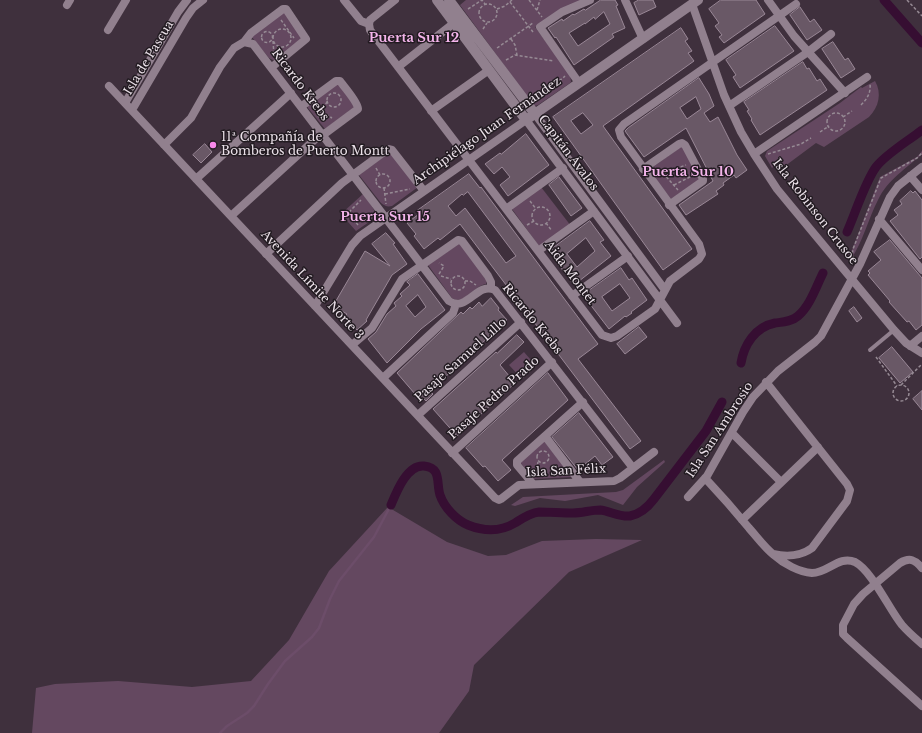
<!DOCTYPE html>
<html>
<head>
<meta charset="utf-8">
<style>
	body { margin:0 }
	canvas { display:block; background:#3f303d }
</style>
</head>
<body>
<canvas width="922" height="733"></canvas>
<script>
const ctx = document.querySelector('canvas').getContext('2d');
ctx.lineJoin = 'round';
function fillPath(path, color) {
  ctx.fillStyle = color;
  ctx.fill(path, 'evenodd');
}
function stroke(path, color, width, dash) {
  ctx.strokeStyle = color;
  ctx.lineWidth = width;
  ctx.lineCap = dash ? 'butt' : 'round';
  ctx.setLineDash(dash || []);
  ctx.stroke(path);
}
function write(font, color, halo, rows, align = 'center') {
  ctx.font = font + ' "Libre Baskerville",serif';
  ctx.lineWidth = 3;
  ctx.setLineDash([]);
  ctx.textBaseline = 'middle';
  ctx.strokeStyle = halo;
  ctx.fillStyle = color;
  for (const [text, x, y, turn = 0] of rows) {
    ctx.save();
    ctx.translate(x, y);
    ctx.rotate((+turn || 0) * Math.PI / 180);
    ctx.textAlign = isNaN(turn) ? turn : align;
    if (halo) ctx.strokeText(text, 0, 0);
    ctx.fillText(text, 0, 0);
    ctx.restore();
  }
}
fillPath(new Path2D(`
	M466 0H584L557 12 535 27 570 74 571 82 570 83 538 105 534 106 460 5Z
	M284 12 303 37 275 61 269 58 251 36Z
	M875 81C882 93 879 107 869 117L824 147 816 143 781 169 775 165 772 168 765 156 767 151 840 103 861 87 862 88Z
	M337 83 356 106 325 129 308 108V105Z
	M682 146 701 179 671 199 650 172V169Z
	M922 151V154C906 169 888 179 878 200 869 217 862 244 851 259L848 255 852 250 880 177 917 157Z
	M390 152 418 187 392 206C387 207 385 206 381 203L359 175Z
	M541 187 571 226 539 246 512 209 514 207Z
	M363 194C381 218 379 215 356 231L341 214Z
	M460 243 487 281 486 284C475 285 464 306 452 298L428 265Z
	M524 352 536 366 522 379 509 365Z
	M544 441 572 477 533 479 520 462Z
	M664 460 665 462 637 487 623 505 598 495 565 501 540 498 515 506 511 505 523 497 616 492 623 490Z
	M388 507 447 542 488 556 506 555 542 541 596 539 642 540 569 572 474 665 469 691 439 733H32L36 688 55 684 118 681 192 687 251 681 289 640 329 571Z`), '#644860');
stroke(new Path2D(`
	M220 733 227 726 247 713 254 706 268 684 285 661 312 637 319 628 330 599 339 581 374 537 391 505`), '#6c4d69', 2.5);
stroke(new Path2D(`
	M884 0 922 43
	M847 232C855 214 865 182 876 167 886 154 908 141 922 130
	M741 363C744 345 755 327 775 323 783 322 791 322 798 316 810 306 816 287 823 273
	M391 505C396 493 407 464 424 466 442 468 436 483 440 495 444 507 456 520 468 525 483 531 500 532 515 523 523 518 530 513 539 512 550 512 562 513 573 513 582 513 591 510 600 510 610 511 619 517 630 516 640 514 648 507 654 499L706 431 722 402`), '#360e32', 9);
const building = new Path2D(`
	M601 0H615L618 5 616 6 625 28 612 34 614 37 574 65 556 37 555 38 548 28 562 19 563 21 573 14 574 15 584 9 585 10ZM604 12 610 24 578 46 569 33 585 23V24L594 17 595 19Z
	M639 0H653L656 7 639 15 634 3Z
	M721 0H756L765 14 724 43 719 37 722 35 715 26 719 23 709 9Z
	M800 7 810 22 814 19 822 30 807 40 790 15Z
	M775 26 794 51 740 88 733 77 736 75 726 60Z
	M681 28 688 39 685 41 692 51 688 53 694 61 603 126 692 249 663 270 553 117ZM583 113 593 125 581 134 571 121Z
	M833 42 845 60 848 58 855 69 841 78 822 49Z
	M803 62 807 69 809 68 817 81 820 79 827 90 760 135 751 120 752 119 747 111 749 110 744 102Z
	M699 78 709 94 714 106 704 113 710 122 718 117 737 155 747 170 736 178 734 175 723 183 724 185 716 191 718 194 686 215 679 205 713 181 686 128 644 157 625 131 628 128ZM696 97 701 109 687 119 680 108Z
	M526 134 549 165 508 196 500 185 510 177 502 167 494 174 485 164 500 153 501 154Z
	M205 144 212 152 201 163 193 155Z
	M469 174 480 188 481 187 598 344 578 359 641 441 630 449 460 224 440 240 438 238 424 249 414 236 416 234 407 223 419 214 417 211ZM468 192 516 256 506 263 465 208 456 216 448 206 462 194 463 195Z
	M559 177 582 208 571 216 549 185Z
	M911 191 913 193 915 191 922 200V257L920 259 890 221 898 215 894 210 902 204 900 201Z
	M590 221 604 240 600 242 611 256 574 285 558 264 562 262 552 249ZM586 238 595 251 577 267 567 254Z
	M386 233 395 243 393 244 407 264 392 275 366 320 367 321 357 330 344 317 347 314 333 306 365 251 390 266 372 244Z
	M890 240 922 278V325L916 330 909 321 907 322 889 302 890 301 868 275 870 273 868 271 881 260 874 252Z
	M621 268 629 280 632 278 647 300 631 312 632 313 626 317 625 316 609 329 583 295ZM620 284 630 298 612 311 602 297Z
	M418 274 445 310 421 329 387 363 368 339 376 332 387 314 396 306 394 303 402 296 400 294 410 285 407 282ZM418 295 426 307 415 317 406 306Z
	M491 298 499 308 498 310 507 320 430 391 433 394 426 401 424 399 421 401 397 373 461 312 463 314 470 307 472 309 479 302 482 306Z
	M854 307 862 318 857 322 849 311Z
	M639 327 647 337 625 354 617 344Z
	M517 335 524 342 500 365 515 383 457 436 433 409 496 352 497 353Z
	M892 347 913 372 900 383 879 358Z
	M548 373 568 400 502 460 511 470 498 481 485 466 483 467 466 448Z
	M922 391V410L913 399Z
	M579 413 613 457 602 465 595 456 578 470 552 437Z`);
fillPath(building, '#695866');
stroke(building, '#998796', 1);
stroke(new Path2D(`
	M529 0 542 17
	M907 0 922 16
	M510 2 533 32
	M479 13a9 9 0 1 1 18 0a9 9 0 1 1-18 0Z
	M468 9 482 0 485 4
	M497 9 505 6 512 0
	M537 10 540 0
	M281 20 294 38
	M483 29 487 23
	M273 38a9 9 0 1 1 18 0a9 9 0 1 1-18 0Z
	M261.5 37a5.5 5.5 0 1 1 11 0a5.5 5.5 0 1 1-11 0Z
	M511 39 515 45 517 55
	M273 41 274 55
	M497 48 533 23
	M506 60 515 55 554 61
	M327 100a7 7 0 1 1 14 0a7 7 0 1 1-14 0Z
	M534 96H537L563 78 565 76
	M861 105C867 99 871 93 870 84
	M313 107 332 118
	M827 122a9 9 0 1 1 18 0a9 9 0 1 1-18 0Z
	M318 117 327 102
	M843 117 852 111
	M820 132 829 126
	M768 154 801 144 811 138
	M376 168 380 175
	M663 173 678 190
	M376 181a7 7 0 1 1 14 0a7 7 0 1 1-14 0Z
	M657 175 686 165
	M674 185 692 176
	M384 188 386 204
	M385 194 410 189
	M530 201 536 209
	M532 216a9 9 0 1 1 18 0a9 9 0 1 1-18 0Z
	M546 223 552 231
	M358 225 351 216 350 211 361 200
	M527 225 534 221
	M854 257 852 256 853 249 881 178 917 158 922 153
	M439 274 444 266 439 263
	M451 283a7 7 0 1 1 14 0a7 7 0 1 1-14 0Z
	M441 276 451 279
	M465 281H470L476 285
	M876 357 897 386
	M901 385 921 365
	M893 393a8 8 0 1 1 16 0a8 8 0 1 1-16 0Z
	M537 457a6 6 0 1 1 12 0a6 6 0 1 1-12 0Z
	M532 472 537 467 538 462`), '#968a94', 1.5, [3, 2]);
stroke(new Path2D(`
	M870 350 894 330`), '#91808e', 4);
stroke(new Path2D(`
	M344 0 361 21 369 24
	M395 0 370 20 369 24 370 30 602 335 611 338 617 336 655 309 670 281 699 259 702 254 699 244 621 137 619 130 624 124 796 4
	M625 0 643 39
	M768 0 794 36 845 93
	M692 4 724 95 741 132 754 154 777 189 791 206 894 330 906 343 922 353
	M67 5 70 0
	M108 30 126 0
	M244 42 251 33 283 9H286L306 39 272 67
	M398 67 454 23
	M579 83 540 27 562 12 590 0
	M109 86 495 498 499 500 501 499 519 485 614 481 620 478 654 452
	M125 103 178 12 187 0
	M302 106 336 81H340C344 87 358 102 358 109L323 135
	M729 106 808 52 831 34
	M132 110 186 18 193 8 203 0
	M431 111 489 70
	M535 114 665 290
	M164 145 191 118 220 67 234 48 244 42 253 44 449 301C467 313 477 281 495 290L633 468
	M754 154 867 77
	M643 169 679 144 682 143 685 145 703 179V181L669 205
	M910 176 922 190
	M196 179 291 93
	M506 209 563 168
	M231 216 322 133
	M879 219 922 270
	M538 251 594 211
	M266 254 342 183 388 149 392 150 424 191
	M572 296 628 256
	M315 306 352 245 360 236 526 120 677 323
	M352 345 372 328 402 279 458 240 462 241 488 276 491 282V288
	M910 346 922 336
	M383 378 453 313 456 304
	M766 382 847 484 850 490 847 501 812 548C801 556 786 557 773 554
	M418 415 521 322
	M732 433 781 482
	M545 436 580 482
	M452 453 552 362
	M705 478C720 494 735 511 749 528 757 537 765 548 774 555 784 564 799 572 812 573 828 573 839 555 855 562 872 571 889 609 902 625 908 632 915 638 922 644
	M533 484 517 465V461L583 402
	M688 497 707 476 743 412 753 397 778 371 815 342 821 336 860 264 890 197 898 186 922 167
	M742 520 818 447
	M922 568C915 560 910 557 900 563L863 594 854 604 843 625V634L847 638 922 706`), '#91808e', 8);
stroke(new Path2D(`
	M437 0 526 120 698 0
	M449 0 535 114`), '#91808e', 10);
for (const [x, y, r, color] of [
	[213,145,4,"#f888ea"]
]) {
  const dot = new Path2D();
  dot.arc(x, y, r, 0, 2 * Math.PI);
  ctx.fillStyle = color;
  ctx.fill(dot);
  stroke(dot, '#221b21', 1.5);
}
write('12px', '#ebe1e9', '#221b21', [
	["Isla de Pascua",149,58,-59],
	["Ricardo Krebs",300,85,53],
	["Archipiélago Juan Fernández",487,131,-35],
	["Capitán Ávalos",568,153,53],
	["Isla Robinson Crusoe",815,212,52],
	["Aida Montet",570,273,53],
	["Avenida Límite Norte 3",312,285,47],
	["Ricardo Krebs",532,319,51],
	["Pasaje Samuel Lillo",461,360,-42],
	["Pasaje Pedro Prado",494,398,-42],
	["Isla San Ambrosio",720,430,-57],
	["Isla San Félix",566,471,-3]
]);
write('12px', '#ebe1e9', '#221b21', [
	["11ª Compañía de",221,138],
	["Bomberos de Puerto Montt",221,152]
], 'left');
write('bold 13px', '#f4b5eb', '#221b21', [
	["Puerta Sur 12",414,38],
	["Puerta Sur 10",688,172],
	["Puerta Sur 15",385,217]
]);
</script>
</body>
</html>
